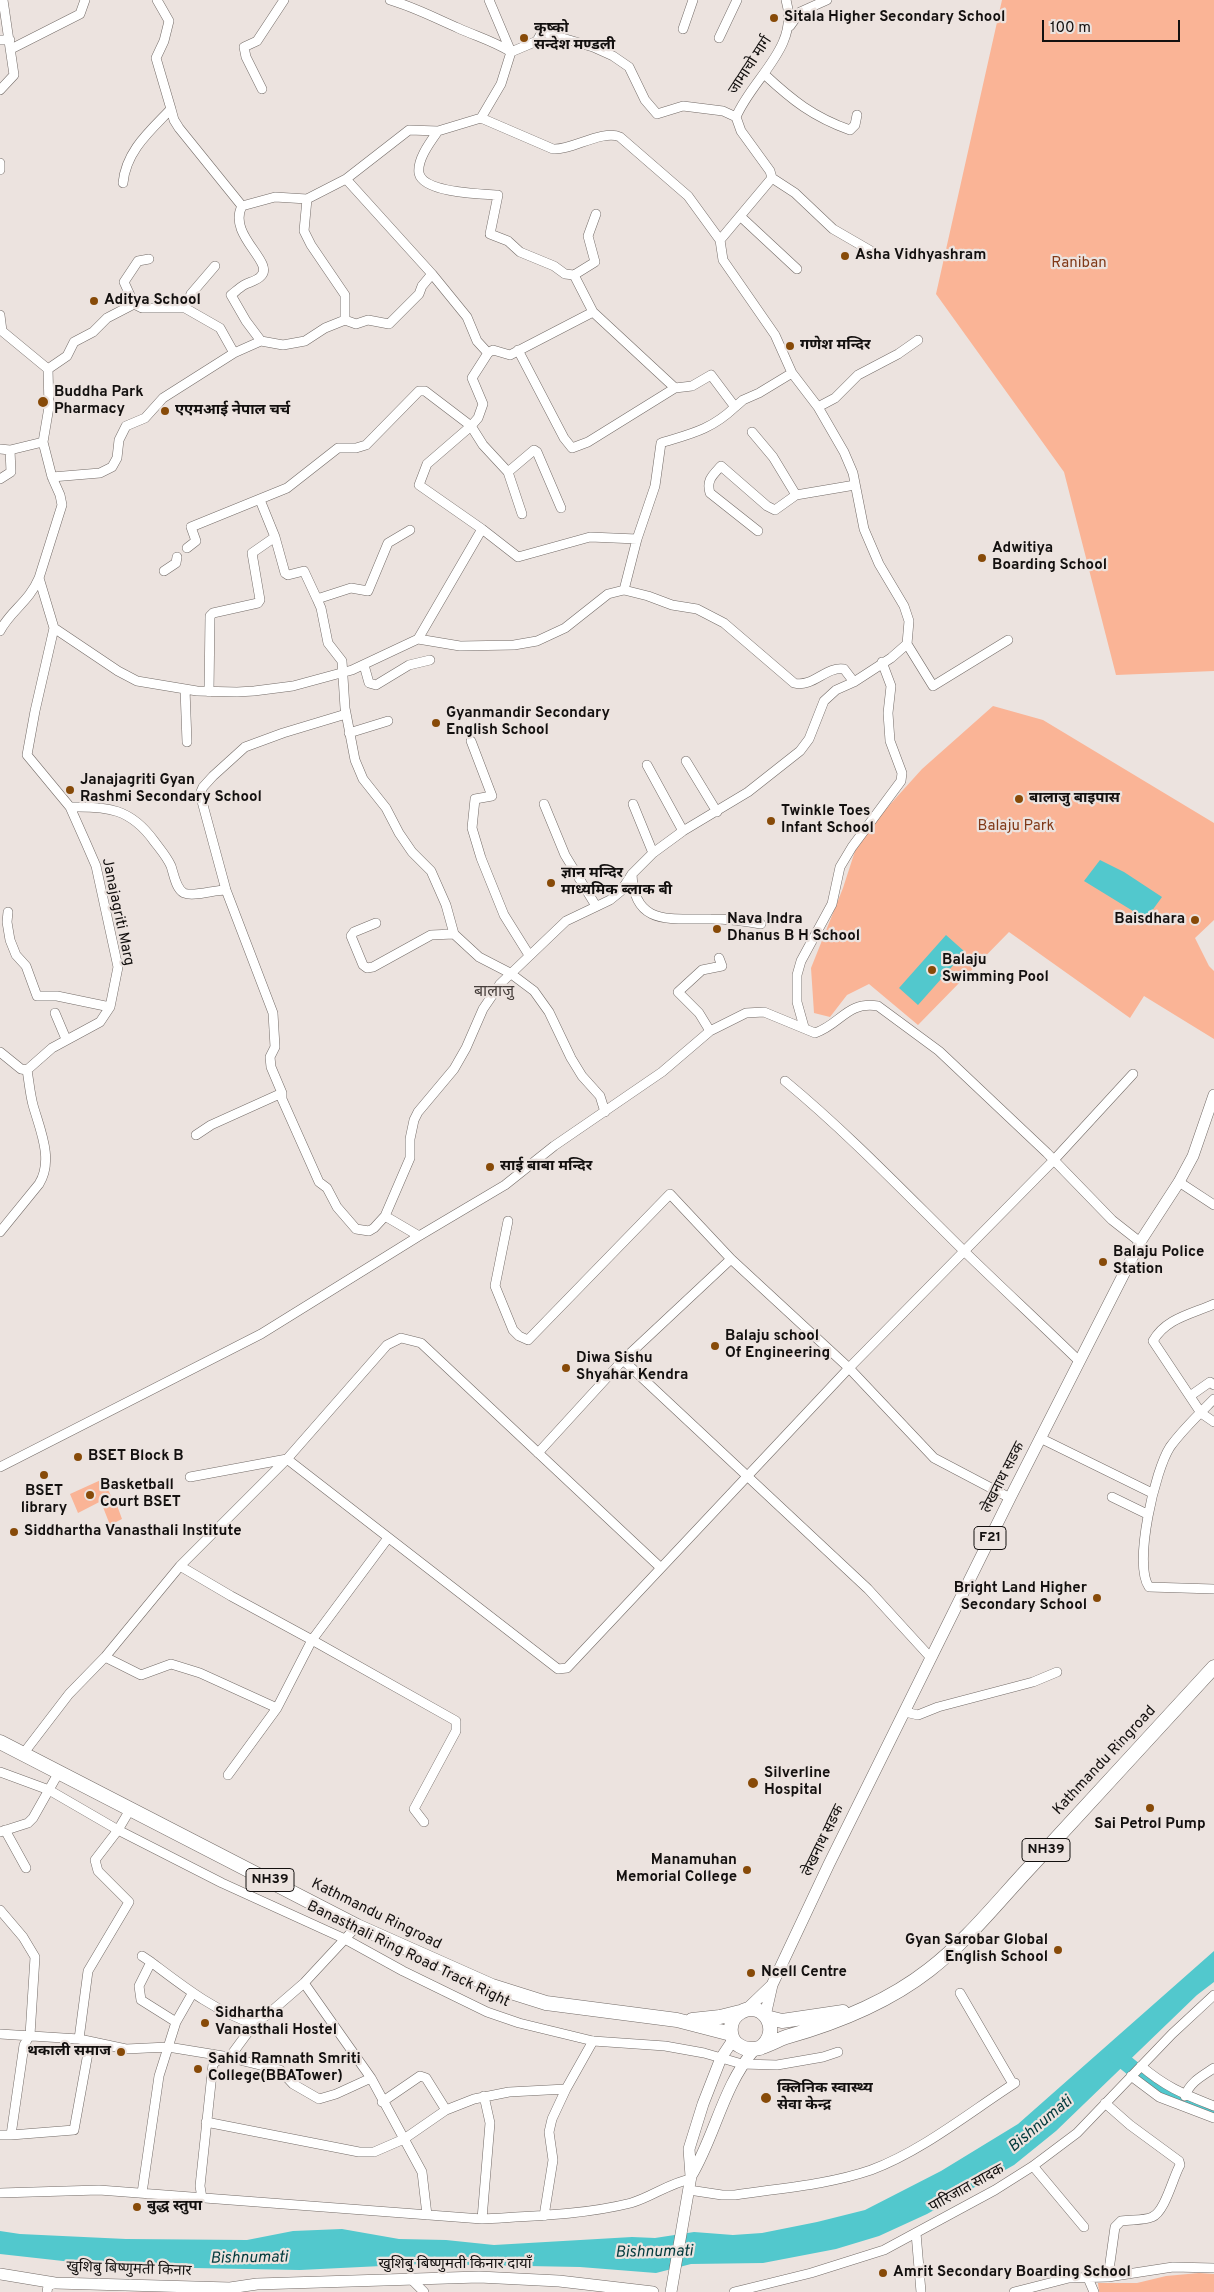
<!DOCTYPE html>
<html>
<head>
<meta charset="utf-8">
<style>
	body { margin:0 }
	#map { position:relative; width:1214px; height:2292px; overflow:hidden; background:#ece3df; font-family:Overpass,sans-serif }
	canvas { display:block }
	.scale { position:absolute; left:1042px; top:20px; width:138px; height:22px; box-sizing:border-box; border:2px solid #13100f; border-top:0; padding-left:6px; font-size:15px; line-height:18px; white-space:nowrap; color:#13100f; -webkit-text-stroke:4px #ece3df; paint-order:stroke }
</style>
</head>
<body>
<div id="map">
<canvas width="1214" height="2292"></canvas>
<div class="scale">100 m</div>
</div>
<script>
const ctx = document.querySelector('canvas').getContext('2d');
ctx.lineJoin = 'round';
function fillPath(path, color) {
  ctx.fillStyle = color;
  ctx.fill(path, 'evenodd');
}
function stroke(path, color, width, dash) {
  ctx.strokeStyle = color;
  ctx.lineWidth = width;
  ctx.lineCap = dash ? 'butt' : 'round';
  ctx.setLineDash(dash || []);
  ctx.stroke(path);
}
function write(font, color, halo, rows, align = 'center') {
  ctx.font = font + ' Overpass,"Noto Sans Devanagari",sans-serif';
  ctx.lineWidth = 4.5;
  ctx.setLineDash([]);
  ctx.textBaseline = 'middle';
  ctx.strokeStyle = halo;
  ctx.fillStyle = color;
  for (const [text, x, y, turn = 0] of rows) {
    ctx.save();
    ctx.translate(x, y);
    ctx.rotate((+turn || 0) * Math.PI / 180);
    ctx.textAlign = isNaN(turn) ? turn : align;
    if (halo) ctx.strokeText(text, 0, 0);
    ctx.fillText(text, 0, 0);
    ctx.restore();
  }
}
fillPath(new Path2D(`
	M1002 0H1214V671L1116 675 1064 472 936 294Z
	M993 706 1043 720 1214 823V920L1195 938 1209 966 1214 971V1039L1144 996 1130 1018 1009 932 918 1025 869 984 847 995 830 1017 814 1013 811 968 843 888 855 851 876 820 922 769Z
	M103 1479 111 1496 78 1513 70 1494Z
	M114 1497 122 1519 110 1525 101 1502Z
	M1199 2273 1214 2274V2292H1099L1098 2283H1137L1166 2276Z`), '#fab496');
fillPath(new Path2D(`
	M1100 860 1124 872 1162 897 1146 919 1084 881Z
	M946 935 965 952 918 1005 899 988Z
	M1214 1951V1982L1197 1995 1056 2131 1014 2165 927 2214 879 2236 836 2249 763 2263 691 2264 656 2273 580 2267 422 2264 300 2270 194 2268 99 2265 0 2254V2231L20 2234 126 2239 247 2240 293 2231 342 2229 399 2239 446 2240 494 2245 632 2237 655 2238 694 2232 733 2235 762 2233 817 2222 865 2210 941 2171 1018 2124Z`), '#52c8cd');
stroke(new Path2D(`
	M1116 2055 1162 2092 1214 2112`), '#52c8cd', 16);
const minor = new Path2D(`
	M390 0C414 7 435 18 458 28 478 37 493 41 511 52
	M489 0 511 52
	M790 26 800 12 827 0
	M683 29 693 0
	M719 38 737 0
	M0 40H10
	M11 49 80 14 85 0
	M764 74C792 100 813 117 850 130L855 125 857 115
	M262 89 246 57 244 47 257 41 284 0
	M0 90 14 75 3 0
	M171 109 174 120 179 128 242 206
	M736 117C753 77 800 47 786 0
	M481 118 553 149C570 151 603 129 620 137L688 196 720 240
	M438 131C431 141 417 159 419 173 423 193 482 194 498 195L490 234 508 241 520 252 554 266 565 274 574 275 593 312
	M0 163V170
	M772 178 795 193 833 229 871 251
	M346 179 432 274 467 317 477 341 488 353
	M123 183C126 151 150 131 171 109L156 58 164 41 169 21 157 0
	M307 199 304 231 311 245 345 295V320
	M740 216 797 269
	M574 275 595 262 588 236 596 214
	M134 304 142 308H185L220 328 234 353
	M185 308 191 294 215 266
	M0 315 2 331 48 369 49 407 43 442 52 477 60 495 62 505 39 578 54 628 35 711 27 755 70 807 86 843 96 866 118 967 110 1007 100 1022 52 1048 27 1070
	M261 341 246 321 231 295C235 292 239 288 244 285 249 282 257 281 261 276 275 262 227 235 242 206L275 197 307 199 346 179 409 130 438 131 481 118 501 84 511 52 537 41 542 32 593 47 613 56 629 67 645 100 657 114 683 106 723 111 736 117
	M518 350 564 438 572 448 588 442 675 388
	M48 369 67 356 74 342 93 332 107 318 134 304 124 282 138 261 149 259
	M818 407 835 398 858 375 898 354 918 340
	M752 432 773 457 796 495
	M0 449 10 450 43 442
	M508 472 522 514
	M52 477 100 473 112 467 117 458 119 440 126 426 145 418 163 398 234 353 261 341 283 345 305 341 325 328 345 320 356 324 368 320 389 324 419 294 422 286 432 274
	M0 479 11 472 10 450
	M410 530 388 543 368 591 351 588 317 599 321 608 328 643 342 661 345 708 355 760 363 779 386 808 399 833 412 852 431 871 446 905 454 934 479 957 510 973 534 991 549 1012 571 1058 582 1076 600 1096 605 1112
	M758 531 710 493C706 480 713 475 721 466L767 506 775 510 796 495 855 485
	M275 537 285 573 288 575 304 571 317 599
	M637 539 590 537 518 557 482 529 419 485 427 464 471 426 478 418 483 404 472 378 488 353 493 350 510 355 593 312 675 388 692 386 711 375 735 407 743 400 759 393 792 373
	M187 548 196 541 191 527 287 488 338 448H356L366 445 419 391H425L471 426 483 445 508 472 534 450 537 452 561 508
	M164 571 176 563 177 557
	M624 590 637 539 655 486 661 443C690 434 711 430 735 407
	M54 628 118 671 137 681 197 691 237 692 254 691 293 686 352 670 418 639 460 646 514 645 537 641 565 628 608 594 624 590 648 596 672 605 697 609 724 623 794 683C813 688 826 666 844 669L854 682
	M0 631C10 611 29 602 39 578
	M418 639 482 529
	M907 644 933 686 1008 640
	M364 665 369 683 376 685 409 665 430 660
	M185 689 187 742
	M209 692 210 616 213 613 258 603 260 600 252 553 275 537 260 500
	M346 714 283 733 245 747 213 776 203 787 200 794 226 890 273 1013 275 1047 270 1057 271 1067 282 1093V1099L319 1182 327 1188 337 1207 356 1229 369 1231 374 1228 385 1216 410 1158V1139L414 1120 418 1112 454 1069 466 1048 483 1009 500 984 566 921 610 900 621 891 632 874 653 853 683 831 748 792 800 751 809 739 824 701 836 690 854 682 891 658 907 644 909 621 904 606 879 564 864 529 853 473 844 452 818 407 792 373 775 335 723 260 720 240 772 178 770 171 741 131 736 117
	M349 733 388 721
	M471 741 492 796 475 799 472 828 481 858 504 915 529 955
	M686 761 717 812
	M647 765 683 831
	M544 804 565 855 596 906
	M633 804 653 853
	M70 807C108 806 131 809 154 841 160 849 167 857 171 866 174 875 176 889 184 893 193 897 214 890 226 890
	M632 874C634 927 671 918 711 919 727 919 744 921 761 924
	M8 912 7 922 10 940 16 955 26 966 37 996H57L110 1007
	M376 923 354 932 351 936 363 965 367 968 373 967 431 935 454 934
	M55 1013 66 1039
	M804 1027 797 1002V975L801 961 832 904 840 867 852 847 901 781 902 773 890 741 888 713 891 686 882 662
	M710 1031 699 1013 678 992 702 970 722 966 719 958
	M0 1052 21 1069 27 1070
	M785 1081C849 1134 905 1193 964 1251 1002 1288 1041 1324 1079 1361
	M196 1135 211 1125 282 1093
	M1179 1182 1214 1205
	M385 1216 419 1236
	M508 1221 495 1286 513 1330 519 1336 528 1340 670 1194 731 1259 849 1368 934 1458 1010 1498
	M0 1232 39 1184C54 1160 40 1130 33 1105 30 1094 29 1081 27 1070
	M1214 1304C1192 1314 1166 1318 1153 1341L1201 1413 1214 1422
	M623 1360 868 1589 931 1658
	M1190 1396 1210 1382 1214 1385
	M1214 1399C1199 1414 1182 1430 1170 1447 1155 1470 1133 1564 1149 1587L1214 1589
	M1040 1438 1152 1493
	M538 1453 623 1360 731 1259
	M0 1467 261 1334 419 1236 505 1185 554 1146 662 1072 710 1031 746 1013 764 1012 815 1033C841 1024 847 1001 878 1006L939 1051 1047 1153 1112 1220 1140 1242
	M190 1477 287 1459 558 1669 567 1668 849 1368 1053 1161 1133 1074
	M1112 1497 1147 1514
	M180 1566 231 1596 312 1640 456 1721V1731L414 1809 424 1822
	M105 1657 141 1675 171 1664 200 1673 277 1708
	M905 1712 918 1715 938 1707 1033 1682 1057 1672
	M23 1754 69 1694 105 1657 180 1566 287 1459 387 1345 401 1338 421 1343 661 1568
	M0 1772 49 1790 118 1830 222 1883 345 1939 403 1971 487 2012 519 2023 593 2041 665 2046 704 2053 742 2064 777 2065 823 2057 838 2052
	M228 1775 277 1708 312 1640 388 1538
	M5 1830 26 1868
	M0 1832 28 1823 33 1818 59 1772
	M0 1910 23 1937 35 1957 30 2035 24 2045 11 2135H0
	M142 1956 151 1962 139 1986 141 2000 176 2022
	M151 1962C183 1986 214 2011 254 2024
	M304 1983 371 2078 422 2172 427 2215
	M960 1993 1013 2084
	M0 2034 79 2039 126 2049 168 2047 223 2056 280 2070 293 2084 319 2099 336 2094 371 2078
	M79 2039 88 1971 129 1902 98 1871 95 1860 118 1830 131 1808
	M229 2058 254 2024 267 2015 304 1983 357 1926
	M1141 2066C1167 2088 1184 2094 1214 2106
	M1131 2076 1159 2097 1214 2118
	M1185 2096C1190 2082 1202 2076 1214 2068
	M382 2102 420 2076 426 2078 446 2110
	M1105 2103 1130 2125 1179 2161 1180 2165C1173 2177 1165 2212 1152 2217 1143 2221 1131 2219 1121 2221L1115 2227 1108 2277
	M206 2122 359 2152H374L404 2139 446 2110 474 2099 509 2092 566 2089
	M11 2135 74 2130 90 2042
	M1033 2166 1084 2227
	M689 2190 722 2195H735C781 2188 827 2185 871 2170 922 2151 970 2112 1015 2083
	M0 2193 99 2190 482 2219C532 2216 583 2215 631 2203 652 2197 669 2183 691 2179
	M142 2193 159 2076 176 2022 192 1994
	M202 2198 200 2186 213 2064 223 2056
	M544 2216 553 2160 549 2132 552 2119 566 2089 593 2041
	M482 2219 490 2123 484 2096
	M916 2233 921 2292
	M1088 2278 1094 2292
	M411 2279 424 2292
	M47 2292 48 2286 55 2283
	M734 2292 811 2273 884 2250 995 2190 1033 2166 1077 2133 1172 2034 1214 1995
	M1014 2292 1069 2278 1108 2277 1173 2267 1214 2268`);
const major = new Path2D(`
	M746 2010 771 1986
	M765 2016 772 1985 829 1864 1010 1498 1140 1242 1179 1182 1193 1156 1214 1095
	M691 2176C715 2136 723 2086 754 2050
	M0 2274 55 2283 230 2288 257 2284 479 2277 559 2281 653 2292
	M671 2292 691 2176 689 2149 703 2104 721 2058 733 2040`);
const highway = new Path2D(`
	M0 1742 357 1926 492 1986 546 2003 677 2020 731 2034
	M766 2017 782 2021 843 2012
	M692 2020 720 2017 740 2012
	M760 2048C783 2031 763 1999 741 2012 728 2019 727 2039 740 2046 754 2055 772 2042 786 2037 836 2023 888 2002 929 1970 967 1941 999 1900 1032 1865 1093 1799 1153 1733 1214 1667`);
stroke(minor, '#736b67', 10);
stroke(major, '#736b67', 12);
stroke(highway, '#736b67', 15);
stroke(minor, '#fff', 9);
stroke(major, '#fff', 11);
stroke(highway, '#fff', 14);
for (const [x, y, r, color] of [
	[774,18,5,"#874a08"],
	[524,38,5,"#874a08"],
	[845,256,5,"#874a08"],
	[94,301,5,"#874a08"],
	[790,346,5,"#874a08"],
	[43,402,6,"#874a08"],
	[165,411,5,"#874a08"],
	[982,558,5,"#874a08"],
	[436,723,5,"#874a08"],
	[70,790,5,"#874a08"],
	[1019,799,5,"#874a08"],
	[771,821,5,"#874a08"],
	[551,883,5,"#874a08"],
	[1195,920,5,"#874a08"],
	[717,929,5,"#874a08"],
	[932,970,5,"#874a08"],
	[490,1167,5,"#874a08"],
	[1103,1262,5,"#874a08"],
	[715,1346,5,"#874a08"],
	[566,1368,5,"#874a08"],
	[78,1457,5,"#874a08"],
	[44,1475,5,"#874a08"],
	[90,1495,5,"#874a08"],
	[14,1532,5,"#874a08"],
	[1097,1598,5,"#874a08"],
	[753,1783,6,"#874a08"],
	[1150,1808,5,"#874a08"],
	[747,1870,5,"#874a08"],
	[1058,1950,5,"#874a08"],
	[751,1973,5,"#874a08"],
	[205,2023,5,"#874a08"],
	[121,2052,5,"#874a08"],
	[198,2069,5,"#874a08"],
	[766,2098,6,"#874a08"],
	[137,2207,5,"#874a08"],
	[883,2273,5,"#874a08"]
]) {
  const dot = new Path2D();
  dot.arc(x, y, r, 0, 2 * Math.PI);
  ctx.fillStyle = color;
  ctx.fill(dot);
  stroke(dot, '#ece3df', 2);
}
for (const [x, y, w] of [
	[990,1538,32],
	[1046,1850,48],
	[270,1880,48]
]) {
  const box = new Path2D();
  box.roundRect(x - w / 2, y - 11.5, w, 23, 4);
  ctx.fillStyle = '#ece3df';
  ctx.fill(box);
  stroke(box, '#13100f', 1);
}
write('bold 14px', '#13100f', null, [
	["F21",990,1538],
	["NH39",1046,1850],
	["NH39",270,1880]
]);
write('bold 15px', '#13100f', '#ece3df', [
	["Sitala Higher Secondary School",784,18],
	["कृष्को",534,29],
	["सन्देश मण्डली",534,46],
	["Asha Vidhyashram",855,256],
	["Aditya School",104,301],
	["गणेश मन्दिर",800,346],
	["Buddha Park",54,393],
	["Pharmacy",54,410],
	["एएमआई नेपाल चर्च",175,411],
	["Adwitiya",992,549],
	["Boarding School",992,566],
	["Gyanmandir Secondary",446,714],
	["English School",446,731],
	["Janajagriti Gyan",80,781],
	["Rashmi Secondary School",80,798],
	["बालाजु बाइपास",1029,799],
	["Twinkle Toes",781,812],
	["Infant School",781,829],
	["ज्ञान मन्दिर",561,874],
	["माध्यमिक ब्लाक बी",561,891],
	["Nava Indra",727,920],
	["Dhanus B H School",727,937],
	["Baisdhara",1185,920,"right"],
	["Balaju",942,961],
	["Swimming Pool",942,978],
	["साई बाबा मन्दिर",500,1167],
	["Balaju Police",1113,1253],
	["Station",1113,1270],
	["Balaju school",725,1337],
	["Of Engineering",725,1354],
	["Diwa Sishu",576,1359],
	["Shyahar Kendra",576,1376],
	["BSET Block B",88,1457],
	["Basketball",100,1486],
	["Court BSET",100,1503],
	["BSET",44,1492,"center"],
	["library",44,1509,"center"],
	["Siddhartha Vanasthali Institute",24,1532],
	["Bright Land Higher",1087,1589,"right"],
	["Secondary School",1087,1606,"right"],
	["Silverline",764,1774],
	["Hospital",764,1791],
	["Sai Petrol Pump",1150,1825,"center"],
	["Manamuhan",737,1861,"right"],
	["Memorial College",737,1878,"right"],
	["Gyan Sarobar Global",1048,1941,"right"],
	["English School",1048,1958,"right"],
	["Ncell Centre",761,1973],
	["Sidhartha",215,2014],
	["Vanasthali Hostel",215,2031],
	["थकाली समाज",111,2052,"right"],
	["Sahid Ramnath Smriti",208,2060],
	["College(BBATower)",208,2077],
	["क्लिनिक स्वास्थ्य",777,2089],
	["सेवा केन्द्र",777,2106],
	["बुद्ध स्तुपा",147,2207],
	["Amrit Secondary Boarding School",893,2273]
], 'left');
write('15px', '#13100f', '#ece3df', [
	["जामाचो मार्ग",751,66,-57],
	["Janajagriti Marg",117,912,78],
	["लेखनाथ सडक",1004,1478,-63],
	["Kathmandu Ringroad",1105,1761,-47],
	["लेखनाथ सडक",824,1841,-64],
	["Kathmandu Ringroad",376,1915,26],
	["Banasthali Ring Road Track Right",408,1955,26],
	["पारिजात सादक",967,2189,-29],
	["खुशिबु बिष्णुमती किनार दायाँ",455,2265],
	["खुशिबु बिष्णुमती किनार",129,2270,2]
]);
write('15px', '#803918', '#ece3df', [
	["Raniban",1079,264],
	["Balaju Park",1016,827]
]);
write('16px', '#463e3b', '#ece3df', [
	["बालाजु",494,993]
]);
write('italic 16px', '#00393b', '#ece3df', [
	["Bishnumati",1041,2125,-40],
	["Bishnumati",654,2253,-1],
	["Bishnumati",249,2259,-1]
]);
</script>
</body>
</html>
